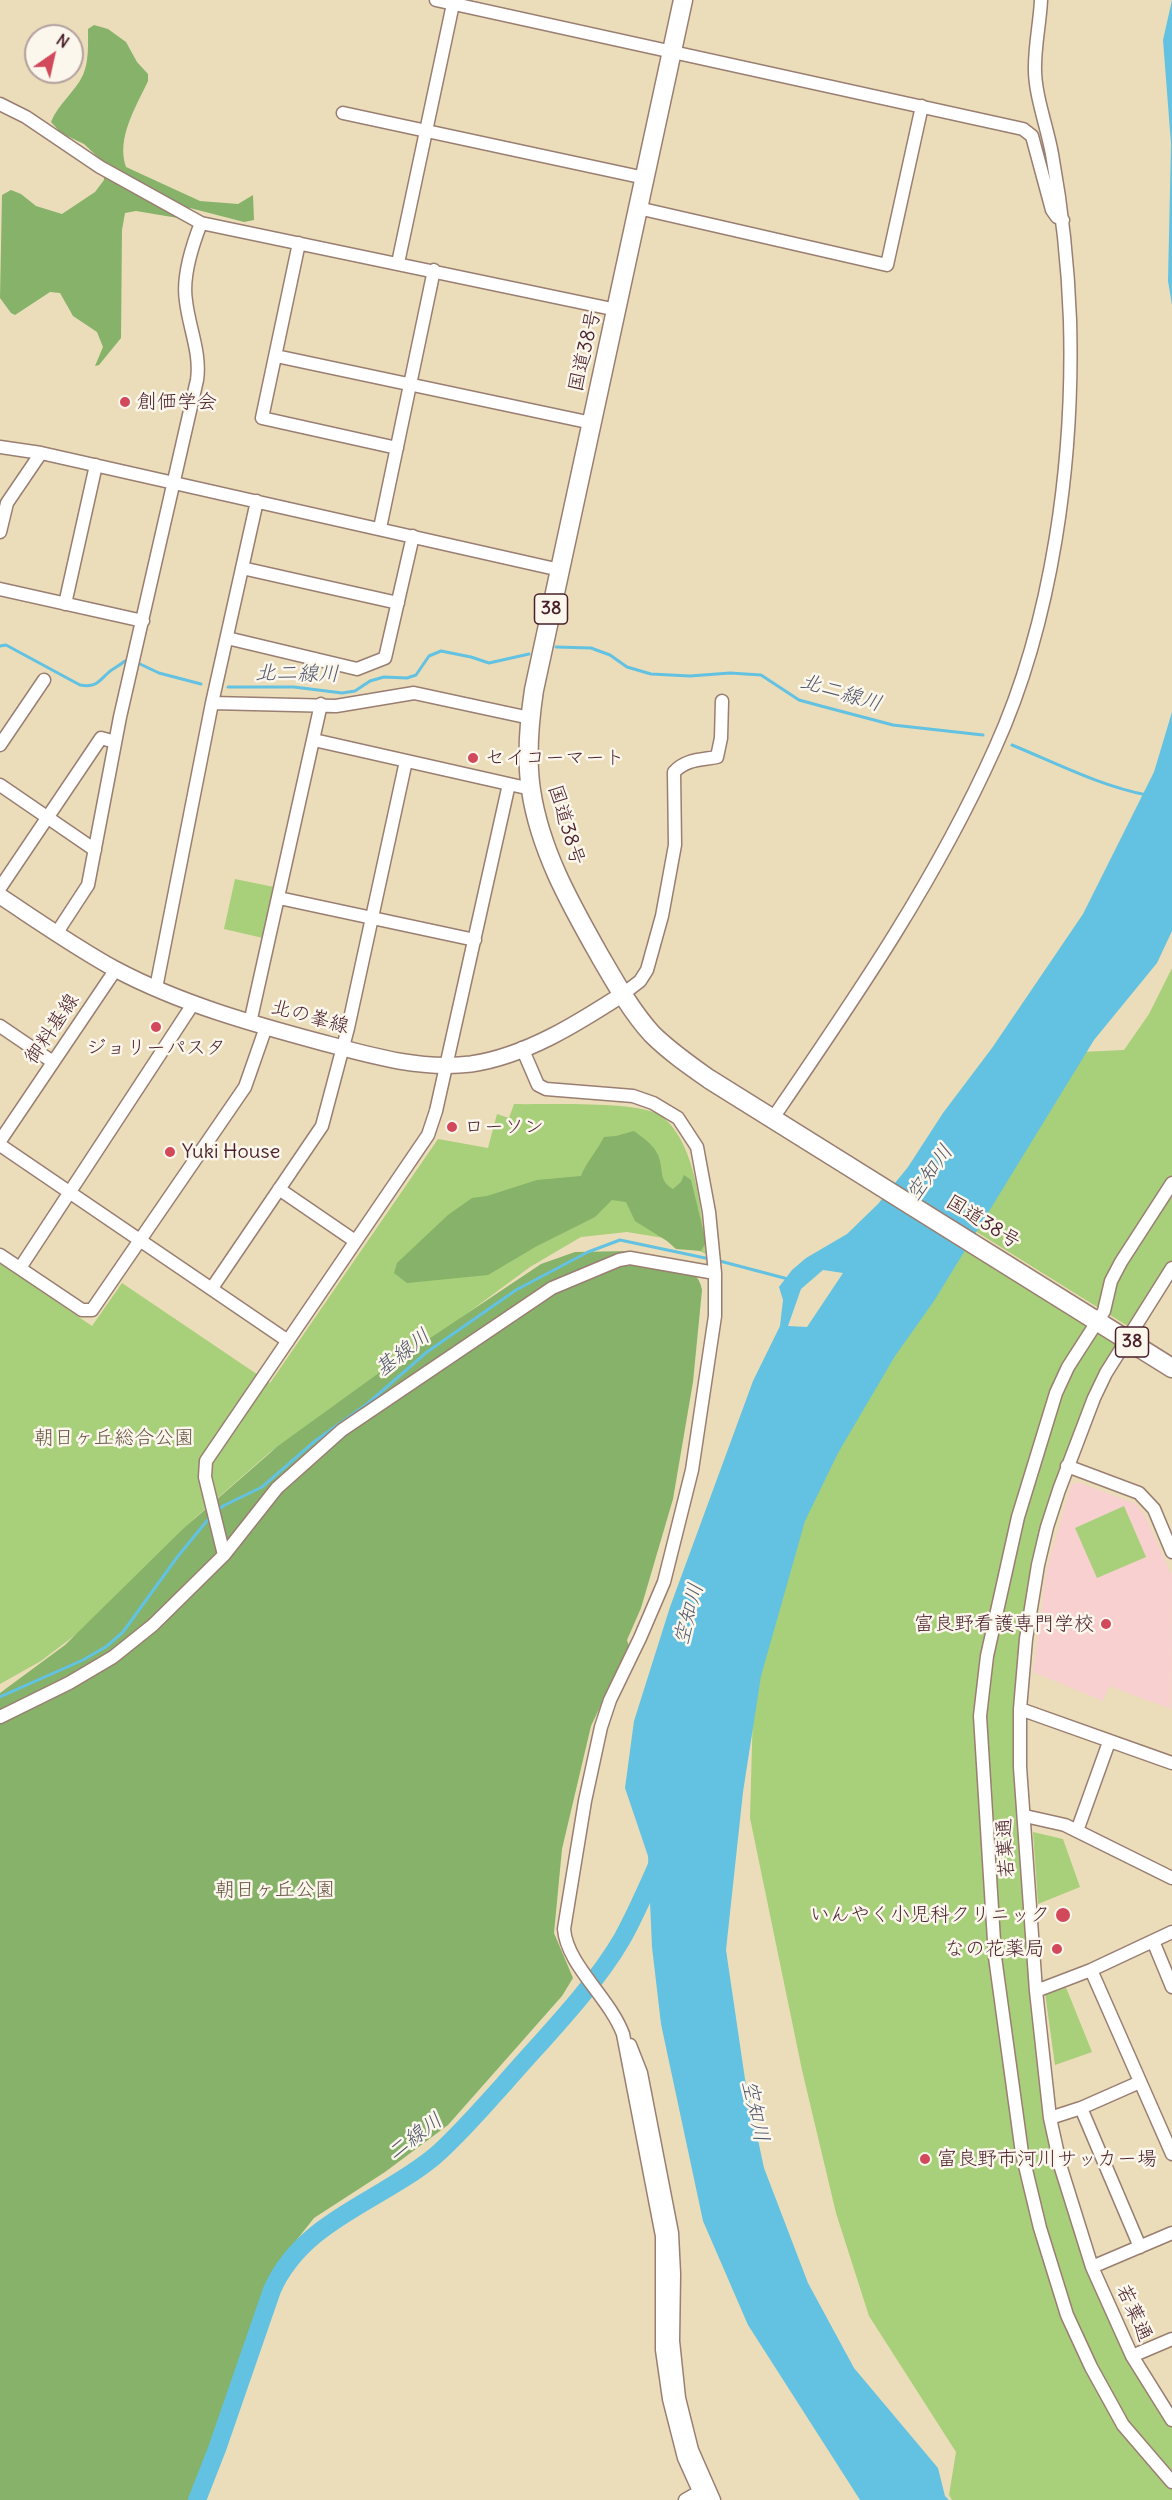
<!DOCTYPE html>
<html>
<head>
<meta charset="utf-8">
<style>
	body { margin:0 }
	#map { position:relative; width:1172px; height:2500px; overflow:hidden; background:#ebddb9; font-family:Delius,sans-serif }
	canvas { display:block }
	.north { position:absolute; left:24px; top:24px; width:60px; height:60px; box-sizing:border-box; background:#fbf7ec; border:2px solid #b4a19f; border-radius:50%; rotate:34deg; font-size:16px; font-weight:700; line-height:24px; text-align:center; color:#4a1f2b }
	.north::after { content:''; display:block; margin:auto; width:21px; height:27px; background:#d1495b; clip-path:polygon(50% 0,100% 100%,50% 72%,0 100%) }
</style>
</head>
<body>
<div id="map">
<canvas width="1172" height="2500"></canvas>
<div class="north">N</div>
</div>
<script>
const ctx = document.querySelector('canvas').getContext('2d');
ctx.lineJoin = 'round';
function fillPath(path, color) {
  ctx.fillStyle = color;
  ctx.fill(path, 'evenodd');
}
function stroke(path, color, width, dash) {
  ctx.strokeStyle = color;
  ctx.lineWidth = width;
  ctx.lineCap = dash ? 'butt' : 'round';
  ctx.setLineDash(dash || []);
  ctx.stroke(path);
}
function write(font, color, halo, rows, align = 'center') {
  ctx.font = font + ' Delius,"Klee One",sans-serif';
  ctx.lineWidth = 5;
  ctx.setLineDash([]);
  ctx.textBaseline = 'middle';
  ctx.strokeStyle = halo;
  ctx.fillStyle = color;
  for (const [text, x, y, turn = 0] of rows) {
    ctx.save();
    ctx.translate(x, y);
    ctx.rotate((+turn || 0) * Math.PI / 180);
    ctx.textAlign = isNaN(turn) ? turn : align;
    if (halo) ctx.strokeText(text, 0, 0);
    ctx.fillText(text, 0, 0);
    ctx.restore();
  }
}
fillPath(new Path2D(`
	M1078 1482 1136 1504 1145 1516 1172 1576 1171 1709 1109 1686 1103 1701 1033 1672 1047 1568 1071 1485Z`), '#f7d0cf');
fillPath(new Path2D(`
	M235 879 274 887 263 938 224 929Z
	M1172 968V1268L1134 1330 967 1226 1081 1052 1124 1050 1149 1014Z
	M514 1104C544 1105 643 1100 663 1117 697 1146 701 1212 706 1254L676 1240 627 1232 581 1237 530 1267 415 1352 269 1453 196 1517 95 1620 41 1661 0 1684V1263L92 1326 122 1283 270 1383 438 1139 488 1148 497 1114 509 1118Z
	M958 1241 1123 1347 1106 1373 1047 1527 1020 1709 1050 2118 1092 2267 1172 2420V2500H952L949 2495 956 2452 869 2316 836 2213 802 2070 750 1818 754 1674 813 1481Z
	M1124 1506 1146 1557 1097 1578 1075 1528Z
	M1033 1832 1063 1839 1080 1887 1038 1904Z
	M1065 1985 1092 2052 1055 2065 1045 1993Z`), '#a8cf79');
fillPath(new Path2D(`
	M94 25 108 29 126 42 137 62 148 74V81C136 107 116 138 126 167L200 201 238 204 253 195 254 220 244 222 190 208 178 218 136 211 125 213 122 230 121 338 99 365 95 366 103 347 97 332 73 316 60 293 50 292 15 315 11 313 0 298 2 195 11 190 21 194 36 206 62 214 95 192 104 180 103 162 84 144 61 133 51 122C58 104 75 92 83 75 89 61 88 44 88 29Z
	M634 1131C643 1138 653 1144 658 1155 664 1169 658 1181 673 1189L681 1182 684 1175 691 1180 706 1242 701 1251 676 1249 667 1241 635 1221 626 1202 612 1200 595 1217 537 1246 488 1275 407 1283 394 1273 397 1263 448 1215 472 1198 487 1196 537 1180 581 1176C587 1161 597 1151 604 1137L616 1136Z
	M631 1251C655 1256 698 1261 702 1290L693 1382 673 1499 641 1608 627 1640 629 1646 591 1726 562 1849 554 1933 573 1978 562 1996 448 2125 385 2172 314 2218 276 2266 207 2455 188 2500H0V1693L65 1645 184 1528 278 1446 390 1365 541 1264 575 1252Z`), '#86b269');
fillPath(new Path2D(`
	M1172 0V305L1168 281 1171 144 1163 40Z
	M1172 712V931L1157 963 1094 1040 934 1301 895 1356 838 1453 805 1521 761 1676 743 1792 726 1950 745 2079 764 2168 808 2283 854 2368 938 2468 945 2496 949 2500H860L748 2325 703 2221 661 2024 652 1947 648 1856 625 1788 634 1721 670 1607 753 1381 780 1326 783 1300 779 1287 792 1270 806 1258 847 1234 878 1204 908 1167 943 1113 992 1048 1083 914 1154 772ZM823 1270 843 1273 807 1327 788 1326 801 1289Z`), '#63c2e1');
stroke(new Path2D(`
	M0 646 6 645 80 685C96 688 98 682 109 672 114 668 120 665 125 661
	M556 647 591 648 610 655 627 667 651 674 690 676 730 673 761 675 799 700 821 706 893 725 983 735
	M140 664 159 673 201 684
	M228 687H294L342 693 355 691 370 681 384 677 407 678 416 675 429 656 441 651 471 657 489 663 529 654
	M1012 745C1056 763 1100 786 1147 795
	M716 1260 788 1279
	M216 1512 223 1506 262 1487 315 1441 367 1404 427 1352 516 1290 588 1252 620 1240 710 1259
	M0 1697 83 1660 107 1646 123 1632 178 1556 211 1516`), '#63c2e1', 3);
stroke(new Path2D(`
	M197 2500 217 2449 272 2290C303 2220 380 2202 435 2156 460 2134 481 2109 504 2084 542 2040 593 1989 622 1939 636 1914 647 1888 659 1861`), '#63c2e1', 18);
const minor = new Path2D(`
	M436 0 1023 129 1032 136 1052 210 1057 217 1063 220
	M0 104 26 117 100 167 201 223 617 310
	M343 113 645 178
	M638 208 887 265 922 106
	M299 243 262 418 397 448
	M398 263 453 4
	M276 356 592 423
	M0 447 41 453 560 570
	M380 528 434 270
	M0 532 7 503 41 453
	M242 568 398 603
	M0 589 143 621
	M65 604 96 465
	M227 638 357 669 385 658 413 536
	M212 703 336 706 414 693 530 718
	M314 740 531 789
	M0 745 44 680
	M0 785 95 850
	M0 888 101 738 115 742
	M279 898 475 940
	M56 934 88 885 120 717 197 380C201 353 189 328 186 301 182 277 192 246 201 223
	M156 988 212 703 257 501
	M623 994 640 981 647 970 662 916 675 845 674 772C686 759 701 760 717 757L721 738 722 701
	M250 1023 321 704
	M0 1026 53 1062
	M522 1048 538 1085 546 1089 633 1096 653 1103 678 1118 697 1147 709 1212 715 1273V1316L692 1470 664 1582 640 1638 610 1700 601 1727 585 1801 564 1929C567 1965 609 1997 623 2034L662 2236V2350L669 2399 684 2458 703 2500
	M773 1118C855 998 935 882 995 748 1053 620 1074 460 1070 320 1068 264 1062 209 1052 154 1047 126 1034 93 1035 66 1035 44 1040 22 1041 0
	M0 1141 116 969
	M0 1145 288 1341
	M1172 1183 1121 1262 1111 1281 1104 1311 1068 1367 1056 1393 1018 1517 987 1656 980 1716 995 1957 1022 2153 1040 2228 1067 2315 1091 2367 1123 2425 1172 2482
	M279 1189 355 1241
	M0 1255 82 1310H92L245 1087 266 1027
	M20 1268 193 1004
	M1172 1268 1106 1373 1094 1398 1059 1490 1047 1527 1038 1565 1026 1639 1020 1709V1767L1036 1991 1050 2118 1061 2168 1092 2267 1132 2356 1172 2420
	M212 1288 322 1126 348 1028 406 761
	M1067 1466 1139 1493 1154 1509 1172 1552
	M224 1555 205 1477 206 1461 428 1135 436 1111 509 784
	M1020 1709 1172 1763
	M0 1717 69 1683 113 1657 153 1625 224 1555 277 1488 342 1430 552 1288 619 1260 630 1258 715 1273
	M1025 1816 1065 1825 1172 1878
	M1077 1831 1109 1742
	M1153 1941 1172 1987
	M1091 1970 1172 2154
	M1036 1991 1091 1970 1172 1932
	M630 2045 641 2073 672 2233 674 2274 673 2341 679 2398 692 2450 714 2500
	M1081 2108 1140 2247
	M1050 2118 1081 2108 1140 2082
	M1092 2267 1172 2233
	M1132 2356 1172 2339
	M685 2500 699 2492`);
const major = new Path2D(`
	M0 896C38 921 75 947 115 969 181 1004 253 1024 324 1043 372 1056 421 1070 471 1064 526 1056 578 1023 623 994`);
const highway = new Path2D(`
	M683 0 534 690C529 723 526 757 531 790 540 851 571 905 601 958 616 984 632 1012 652 1034 669 1051 689 1065 709 1079L1172 1368`);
stroke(minor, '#9a7e72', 15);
stroke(major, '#9a7e72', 18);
stroke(highway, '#9a7e72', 21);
stroke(minor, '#fff', 12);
stroke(major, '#fff', 15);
stroke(highway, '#fff', 18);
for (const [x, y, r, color] of [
	[125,402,6,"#d1495b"],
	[473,758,6,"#d1495b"],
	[156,1027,6,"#d1495b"],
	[452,1127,6,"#d1495b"],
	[170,1152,6,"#d1495b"],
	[1106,1624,6,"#d1495b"],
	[1063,1915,8,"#d1495b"],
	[1057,1949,6,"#d1495b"],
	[925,2159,6,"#d1495b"]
]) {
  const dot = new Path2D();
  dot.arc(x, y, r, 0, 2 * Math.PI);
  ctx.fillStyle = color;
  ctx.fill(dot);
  stroke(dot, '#fbf7ec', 2);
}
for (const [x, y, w] of [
	[551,609,33],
	[1132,1342,33]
]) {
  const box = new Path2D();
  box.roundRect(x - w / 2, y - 15, w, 30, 4.5);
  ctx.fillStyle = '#fbf7ec';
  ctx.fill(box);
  stroke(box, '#4a1f2b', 1.5);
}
write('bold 18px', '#4a1f2b', null, [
	["38",551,609],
	["38",1132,1342]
]);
write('20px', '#4a1f2b', '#fbf7ec', [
	["国道38号",585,351,-77],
	["国道38号",566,825,73],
	["北の峯線",310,1017,15],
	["御料基線",52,1029,-56],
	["国道38号",983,1222,32],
	["若葉通",1006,1848,-93],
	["若葉通",1134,2313,66]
]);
write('20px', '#4a1f2b', '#fbf7ec', [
	["創価学会",137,402],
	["セイコーマート",485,758],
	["ジョリーパスタ",156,1048,"center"],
	["ローソン",464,1127],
	["Yuki House",182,1152],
	["富良野看護専門学校",1094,1624,"right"],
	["いんやく小児科クリニック",1050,1915,"right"],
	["なの花薬局",1045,1949,"right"],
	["富良野市河川サッカー場",937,2159]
], 'left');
write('20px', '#665442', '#fbf7ec', [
	["朝日ヶ丘総合公園",114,1438],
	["朝日ヶ丘公園",275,1890]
]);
write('italic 21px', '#53586b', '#fbf7ec', [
	["北二線川",297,674,1],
	["北二線川",841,693,17],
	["空知川",930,1173,-54],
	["基線川",403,1353,-38],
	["空知川",689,1614,-75],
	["空知川",755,2111,78],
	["二線川",415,2137,-37]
]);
</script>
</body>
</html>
